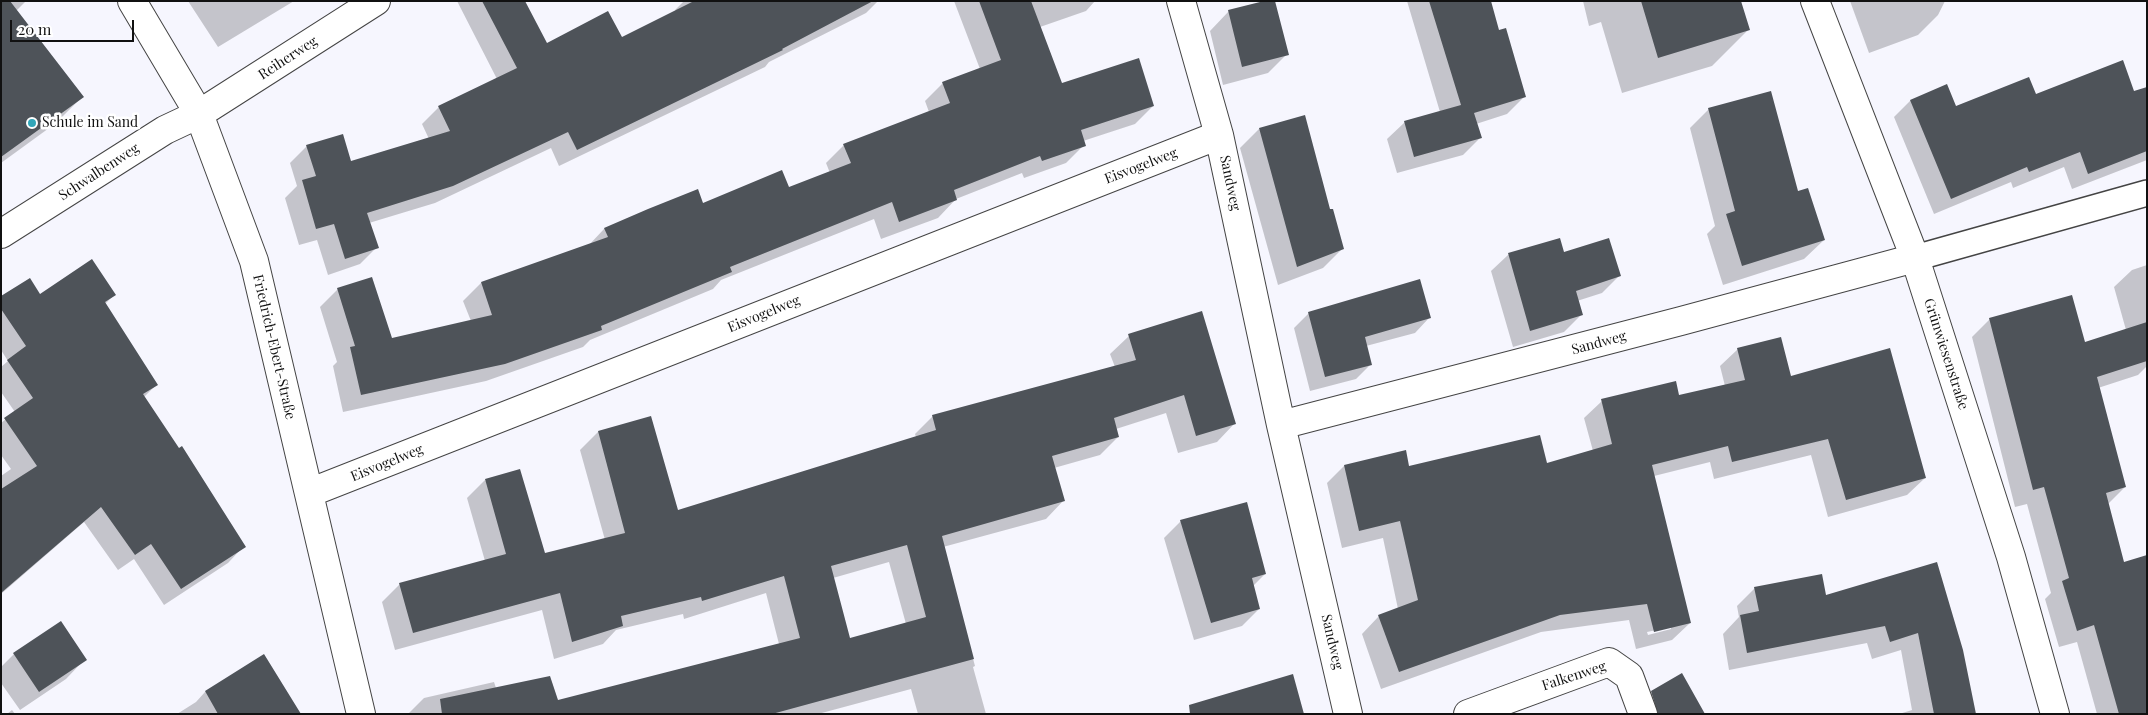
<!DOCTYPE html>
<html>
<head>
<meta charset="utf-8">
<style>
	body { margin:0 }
	#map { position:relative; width:2148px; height:715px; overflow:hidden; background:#f6f6fe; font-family:"Playfair Display",serif }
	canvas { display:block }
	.frame { position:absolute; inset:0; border:2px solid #111; pointer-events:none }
	.scale { position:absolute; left:10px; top:20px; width:124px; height:22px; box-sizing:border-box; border:2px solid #111; border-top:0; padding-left:6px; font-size:15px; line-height:18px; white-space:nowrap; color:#111; -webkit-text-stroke:4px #fff; paint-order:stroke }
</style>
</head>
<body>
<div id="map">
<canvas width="2148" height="715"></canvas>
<div class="frame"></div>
<div class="scale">20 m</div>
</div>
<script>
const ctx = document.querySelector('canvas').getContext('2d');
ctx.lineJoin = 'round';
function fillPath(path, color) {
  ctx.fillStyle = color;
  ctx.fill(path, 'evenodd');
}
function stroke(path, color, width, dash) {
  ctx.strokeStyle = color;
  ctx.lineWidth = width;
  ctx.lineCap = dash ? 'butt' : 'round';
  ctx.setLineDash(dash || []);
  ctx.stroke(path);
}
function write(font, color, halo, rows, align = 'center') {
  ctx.font = font + ' "Playfair Display",serif';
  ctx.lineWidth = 5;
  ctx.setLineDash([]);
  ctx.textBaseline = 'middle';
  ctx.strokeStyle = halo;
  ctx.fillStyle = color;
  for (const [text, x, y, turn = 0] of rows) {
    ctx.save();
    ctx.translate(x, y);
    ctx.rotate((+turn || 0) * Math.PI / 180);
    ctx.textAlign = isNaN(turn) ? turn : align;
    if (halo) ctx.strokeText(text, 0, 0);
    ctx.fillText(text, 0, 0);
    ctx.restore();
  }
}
fillPath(new Path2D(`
	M1 1H26L16 11 82 97 56 123 1 163Z
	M188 1H294L218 47Z
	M457 1H524L546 45 621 39 676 12 675 10 684 1H878L866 13 769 62 765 67 559 166 551 148 435 203 369 223 377 247 360 264 328 275 317 240 299 245 285 198 297 186 290 163 307 146 351 163 429 139 422 124 439 107 497 79Z
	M954 1H1095L1086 11 1040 27 1061 85 1153 106 1135 124 1083 141 1084 145 1066 163 1024 178 1022 173 956 199 938 218 881 239 874 219 721 280 713 289 590 340 583 347 486 381 343 412 333 366 337 362 320 307 338 289 391 339 471 321 463 301 481 283 588 246 604 229 697 190 703 204 788 189 830 173 826 163 844 145 929 112 925 101 943 83 980 69Z
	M1407 1H1489L1498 31 1524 97 1507 114 1476 124 1480 138 1463 155 1397 173 1387 139 1405 122 1440 112Z
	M1583 1H1740L1748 30 1712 66 1622 93 1601 22 1589 26Z
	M1850 1H1945L1938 15 1918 35 1869 53Z
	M1229 11 1287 54 1268 73 1223 85 1210 31Z
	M1947 86 1956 108 2035 96 2134 93 2147 88V160L2072 189 2064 167 2013 188 2011 182 1934 214 1894 117 1910 101Z
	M1709 109 1797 193 1824 240 1804 259 1723 285 1707 234 1715 226 1690 128Z
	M1259 129 1330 211 1342 249 1323 268 1278 285 1240 148Z
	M1559 240 1563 253 1619 276 1602 293 1577 301 1581 315 1564 332 1513 347 1491 271 1508 255Z
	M2147 265V366L2138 375 2098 388 2125 487 2108 504 2147 714H2097L2077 642 2059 647 2045 599 2051 593 2027 504 2015 507 1972 337 1990 319 2084 343 2126 330 2114 287 2132 270Z
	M40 295H114L105 304 156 385 144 397 244 546 228 563 164 605 134 559 118 570 84 522 1 594V476L11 469 1 455V423L15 412 1 392V367L8 361 1 350V298Z
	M1309 313 1429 318 1415 333 1366 346 1371 364 1356 379 1310 391 1294 328Z
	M1129 336 1235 423 1217 442 1178 453 1166 413 1116 429 1118 437 1100 455 1054 468 1064 500 1046 519 943 547 975 666 973 667 986 714H918L911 689 818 714H408L424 698 494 682 496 688 557 702 779 644 766 593 684 619 683 614 616 630 603 644 554 659 542 610 395 650 382 602 400 584 485 561 467 498 485 480 544 555 605 540 580 450 598 432 650 417 677 512 916 437 915 434 933 416 1115 367 1110 354ZM889 562 906 624 849 640 833 578Z
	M1738 349 1790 377 1925 478 1907 495 1828 517 1811 455 1714 479 1710 462 1654 476 1690 623 1672 640 1636 649 1629 620 1541 632 1381 689 1362 634 1379 616 1398 609 1383 538 1342 548 1327 483 1344 466 1408 467 1546 464 1593 451 1584 418 1602 401 1678 396 1725 386 1720 366ZM1671 627V629L1648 635 1647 632Z
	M1181 521 1265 574 1253 586 1259 609 1242 626 1194 640 1164 538Z
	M1936 563 1974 714H1899L1912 710 1901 650 1872 659 1867 643 1729 670 1723 634 1739 617 1737 606 1755 588 1825 597Z
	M14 654 85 659 66 679 20 710 1 683V667Z
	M264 656 293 714H177L196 702 205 692Z
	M1652 692 1704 714H1641L1638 705Z
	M12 710 15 714H7Z`), '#0003');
fillPath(new Path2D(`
	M1 1H10L84 97 1 157Z
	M482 1H525L547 43 608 11 622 37 694 1H873L782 49 783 50 577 150 568 132 453 186 367 213 379 248 345 259 334 224 316 229 302 180 316 176 306 145 343 134 351 161 450 131 438 106 517 68Z
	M979 1H1031L1062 83 1139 58 1154 106 1081 130 1086 146 1042 161 1040 156 954 190 957 200 899 222 892 202 730 267 732 272 601 326 602 330 505 364 361 395 350 347 355 346 337 288 372 277 392 338 492 315 481 282 608 237 604 228 648 209 698 189 703 203 782 170 789 187 851 163 843 144 950 103 942 82 1001 60Z
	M1264 1H1275L1289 55 1242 67 1228 10Z
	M1429 1H1491L1499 30 1506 28 1526 97 1474 113 1482 138 1414 157 1404 121 1461 105Z
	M1641 1H1741L1750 30 1658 58Z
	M2123 60 2134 91 2147 87V151L2088 174 2080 152 2029 172 2027 167 1951 199 1910 100 1947 84 1956 106 2029 77 2036 94Z
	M1771 91 1798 191 1808 188 1825 240 1742 266 1726 214 1735 211 1708 108Z
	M1305 115 1330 209H1333L1344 249 1297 267 1259 128Z
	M1560 238 1564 252 1609 238 1621 276 1576 291 1583 315 1530 331 1508 253Z
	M92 259 116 295 105 302 158 385 143 394 179 448 182 446 246 547 181 589 151 544 135 555 101 507 1 593V489L37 466 4 418 33 398 7 360 26 346 1 309V296L30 278 40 294Z
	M1420 279 1431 318 1365 337 1372 365 1325 377 1308 312Z
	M2072 295 2085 342 2147 322V361L2097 377 2126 487 2106 493 2124 562 2147 555V714H2119L2094 625 2077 631 2062 581 2069 578 2044 487 2033 490 1989 318Z
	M1202 311 1236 424 1196 436 1184 395 1114 418 1119 437 1052 456 1065 501 942 536 974 659 772 714H442L440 699 550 676 558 700 800 638 784 576 702 601 701 597 621 616 623 626 572 642 560 593 413 633 399 583 506 554 485 479 520 469 545 553 625 533 598 431 651 416 678 510 936 430 932 415 1136 360 1128 334ZM907 545 926 617 850 638 831 566Z
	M1781 337 1791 376 1890 348 1926 478 1846 500 1828 439 1732 462 1728 446 1652 465 1691 623 1654 632 1647 604 1560 615 1399 672 1378 615 1418 600 1400 521 1359 531 1344 465 1406 450 1409 466 1540 435 1547 463 1612 444 1601 399 1676 381 1679 395 1745 380 1737 348Z
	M1247 502 1266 574 1252 578 1260 609 1211 623 1180 520Z
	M1937 562 1963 650 1976 714H1934L1918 633 1890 642 1885 626 1747 653 1740 615 1759 611 1754 587 1822 574 1826 595Z
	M61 621 87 660 39 692 13 653Z
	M264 654 301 714H218L205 691Z
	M1682 673 1705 714H1658L1651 691Z
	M1293 674 1304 714H1190L1189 705Z`), '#4e5359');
const service = new Path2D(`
	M1915 258 2147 193`);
const minor = new Path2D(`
	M132 1 199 114 254 261 361 714
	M1181 1 1219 135 1281 425 1348 714
	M1815 1 1915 258 2011 557 2055 714
	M1 234 165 130 199 114 376 1
	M1281 425 1681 321 1915 258
	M309 493 1219 135
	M1468 714 1609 662 1629 676 1643 714`);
stroke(service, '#444', 28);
stroke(minor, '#444', 30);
stroke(service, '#fff', 25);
stroke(minor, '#fff', 28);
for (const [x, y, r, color] of [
	[32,123,5,"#31a6b9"]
]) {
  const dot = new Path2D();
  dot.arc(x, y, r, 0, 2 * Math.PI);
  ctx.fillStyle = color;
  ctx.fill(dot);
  stroke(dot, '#fff', 2);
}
write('14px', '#111', '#fff', [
	["Reiherweg",288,58,-33],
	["Eisvogelweg",1141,166,-21],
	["Schwalbenweg",99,172,-33],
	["Sandweg",1230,183,78],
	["Eisvogelweg",764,314,-22],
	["Sandweg",1599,343,-15],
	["Friedrich-Ebert-Straße",274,347,77],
	["Grünwiesenstraße",1946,354,72],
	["Eisvogelweg",387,463,-22],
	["Sandweg",1332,642,77],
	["Falkenweg",1574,676,-18]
]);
write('14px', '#111', '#fff', [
	["Schule im Sand",42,123]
], 'left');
</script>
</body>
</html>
